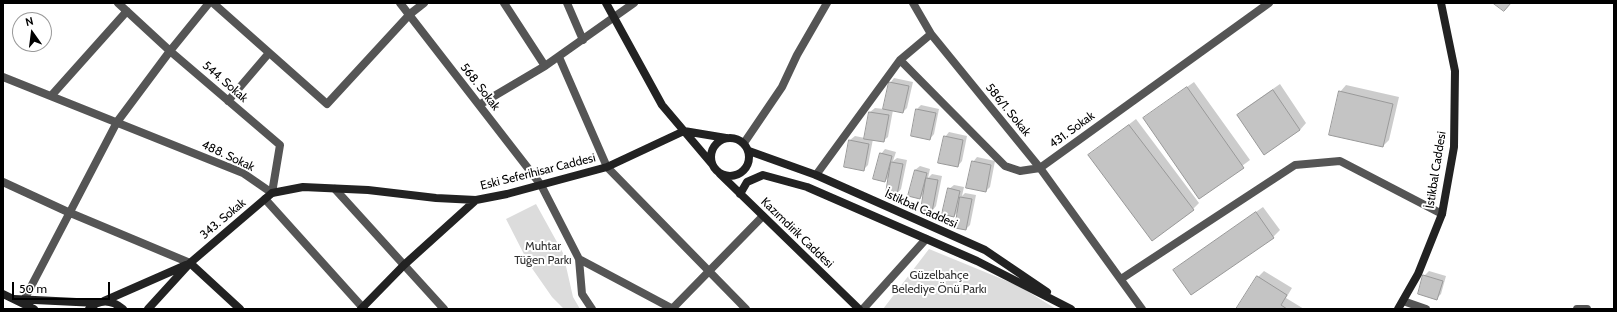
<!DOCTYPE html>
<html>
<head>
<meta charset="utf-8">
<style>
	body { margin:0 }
	#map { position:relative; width:1617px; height:312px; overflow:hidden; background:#fff; font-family:Cabin,sans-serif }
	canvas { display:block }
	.frame { position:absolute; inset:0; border:4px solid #000; pointer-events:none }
	.north { position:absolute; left:12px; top:12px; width:40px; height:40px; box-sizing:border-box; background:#fff; border:1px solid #999; border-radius:50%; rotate:346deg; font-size:11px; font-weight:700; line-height:16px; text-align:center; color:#000 }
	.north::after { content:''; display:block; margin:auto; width:14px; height:18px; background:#000; clip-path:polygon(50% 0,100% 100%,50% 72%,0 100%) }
	.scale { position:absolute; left:12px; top:282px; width:98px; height:18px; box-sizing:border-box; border:2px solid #000; border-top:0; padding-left:5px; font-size:12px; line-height:14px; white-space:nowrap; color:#000; -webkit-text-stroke:3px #fff; paint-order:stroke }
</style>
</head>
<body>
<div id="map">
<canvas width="1617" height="312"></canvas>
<div class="frame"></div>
<div class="north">N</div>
<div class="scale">50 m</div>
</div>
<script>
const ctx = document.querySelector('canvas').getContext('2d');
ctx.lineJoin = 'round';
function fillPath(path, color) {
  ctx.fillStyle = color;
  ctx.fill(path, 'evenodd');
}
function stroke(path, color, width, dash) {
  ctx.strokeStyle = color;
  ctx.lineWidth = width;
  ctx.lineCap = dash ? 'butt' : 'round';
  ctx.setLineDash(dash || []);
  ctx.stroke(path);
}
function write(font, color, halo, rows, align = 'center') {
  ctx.font = font + ' Cabin,sans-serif';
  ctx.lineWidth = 4;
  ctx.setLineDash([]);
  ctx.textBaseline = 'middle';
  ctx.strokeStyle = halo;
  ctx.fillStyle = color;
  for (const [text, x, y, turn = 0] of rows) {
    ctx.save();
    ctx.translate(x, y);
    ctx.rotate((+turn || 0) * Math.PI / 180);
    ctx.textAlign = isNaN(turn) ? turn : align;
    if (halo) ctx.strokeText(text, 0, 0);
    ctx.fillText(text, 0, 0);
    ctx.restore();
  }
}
fillPath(new Path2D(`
	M536 204 563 253 573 297 580 309H564L552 297 529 264 506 219Z
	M929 249 1019 286 1056 309H883Z`), '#dcdcdc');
fillPath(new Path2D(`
	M894 78 913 82 907 108 903 112 893 110 888 137 883 141 873 139 868 165 863 170 845 166 850 140 855 136 865 138 870 112 875 108 884 109 890 83Z
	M1194 82 1250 160 1200 197 1144 118Z
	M1280 84 1306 123 1300 130 1264 154 1238 115 1244 109Z
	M1346 85 1399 97 1389 140 1383 146 1340 92Z
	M921 105 939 109 934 134 930 139 917 109Z
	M1136 119 1199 203 1193 209 1089 155Z
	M949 132 967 136 962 161 958 166 945 137Z
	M885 149 896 152 893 161 897 158 907 160 901 189 897 194 890 176 885 181 881 154Z
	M977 157 995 161 990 187 986 191 973 162Z
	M920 166 930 169 928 178 932 174 942 176 936 206 932 211 925 193 920 198 915 170Z
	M954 185 964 187 962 196 965 193 976 195 970 225 966 229 959 211 954 216 949 189Z
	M1263 207 1280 230 1273 237 1175 270 1181 264Z
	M1264 271 1292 288 1286 298 1304 309H1237L1258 277Z
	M1429 271 1446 276 1441 294 1436 299 1424 276Z`), '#0003');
const building = new Path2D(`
	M1493 3H1511L1504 11Z
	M889 82 909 86 903 113 883 109Z
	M1187 87 1244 168 1199 199 1143 118Z
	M1273 90 1300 130 1264 155 1237 115Z
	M1339 91 1393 104 1383 147 1329 135Z
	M916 109 936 113 930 140 911 136Z
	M869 112 889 115 884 142 864 139Z
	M1129 125 1194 210 1152 241 1088 155Z
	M944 136 963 140 958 167 938 163Z
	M849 140 869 144 864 171 844 167Z
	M880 153 892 156 885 182 873 179Z
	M972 161 991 165 986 192 966 188Z
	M891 162 903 164 897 195 886 193Z
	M915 170 927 173 920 199 908 196Z
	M926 178 938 180 932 212 921 210Z
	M948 188 960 191 954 217 942 214Z
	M960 197 972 199 966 230 955 228Z
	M1256 212 1274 238 1191 295 1173 270Z
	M1423 275 1443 281 1437 300 1418 294Z
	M1257 276 1287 295 1281 305 1287 309H1236Z`);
fillPath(building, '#c4c4c4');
stroke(building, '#999', 1);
stroke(new Path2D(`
	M213 3 327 104 410 14 424 3
	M400 3 541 185 579 259 582 294 592 309
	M504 3 545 66
	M567 3 583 40
	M913 3 931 34 1040 168 1142 309
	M559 57 607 167 746 309
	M900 60 1005 166 1020 171 1040 168 1269 3
	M3 77 243 173 272 193 280 145 170 51 118 3
	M51 96 127 11
	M228 101 269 53
	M479 105 545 66 634 3
	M744 143 782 87 797 55 827 3
	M816 175 900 60 931 34
	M3 182 68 212 190 263
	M335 189 444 309
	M265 199 364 309
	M579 259 673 309
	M1121 279 1295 165 1340 161 1442 214
	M24 300 117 122 170 51 209 3
	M1403 301 1426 309
	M672 309 762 217
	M863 309 926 239
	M1577 309H1587`), '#555', 8);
stroke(new Path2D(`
	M606 3 662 105 712 164
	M684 131 726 138
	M711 157a19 19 0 1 1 38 0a19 19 0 1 1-38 0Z
	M749 151 816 175 985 250 1047 292
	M720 174 859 309
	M740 194 747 182 763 175 807 187 977 261 1071 309
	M190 263 240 309
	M3 294 34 309
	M14 299 97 303
	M104 301 186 265
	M89 309C100 298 112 300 123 309
	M148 309 190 263 272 193 303 187 368 190 436 198 476 200
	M361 309 404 265 476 200 507 194 607 167 684 131
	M1398 309 1418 274 1442 214 1454 147 1455 71 1441 3`), '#222', 8);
write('12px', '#000', '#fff', [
	["544. Sokak",225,82,41],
	["568. Sokak",480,87,52],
	["586/1. Sokak",1008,110,51],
	["431. Sokak",1072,130,-36],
	["488. Sokak",228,156,25],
	["İstikbal Caddesi",1436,170,-81],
	["Eski Seferihisar Caddesi",538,172,-14],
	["İstikbal Caddesi",921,209,24],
	["343. Sokak",223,219,-40],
	["Kazımdirik Caddesi",797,233,44]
]);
write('12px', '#333', '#fff', [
	["Muhtar",543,246],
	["Tüğen Parkı",543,260],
	["Güzelbahçe",939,275],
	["Belediye Önü Parkı",939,289]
]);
</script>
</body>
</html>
